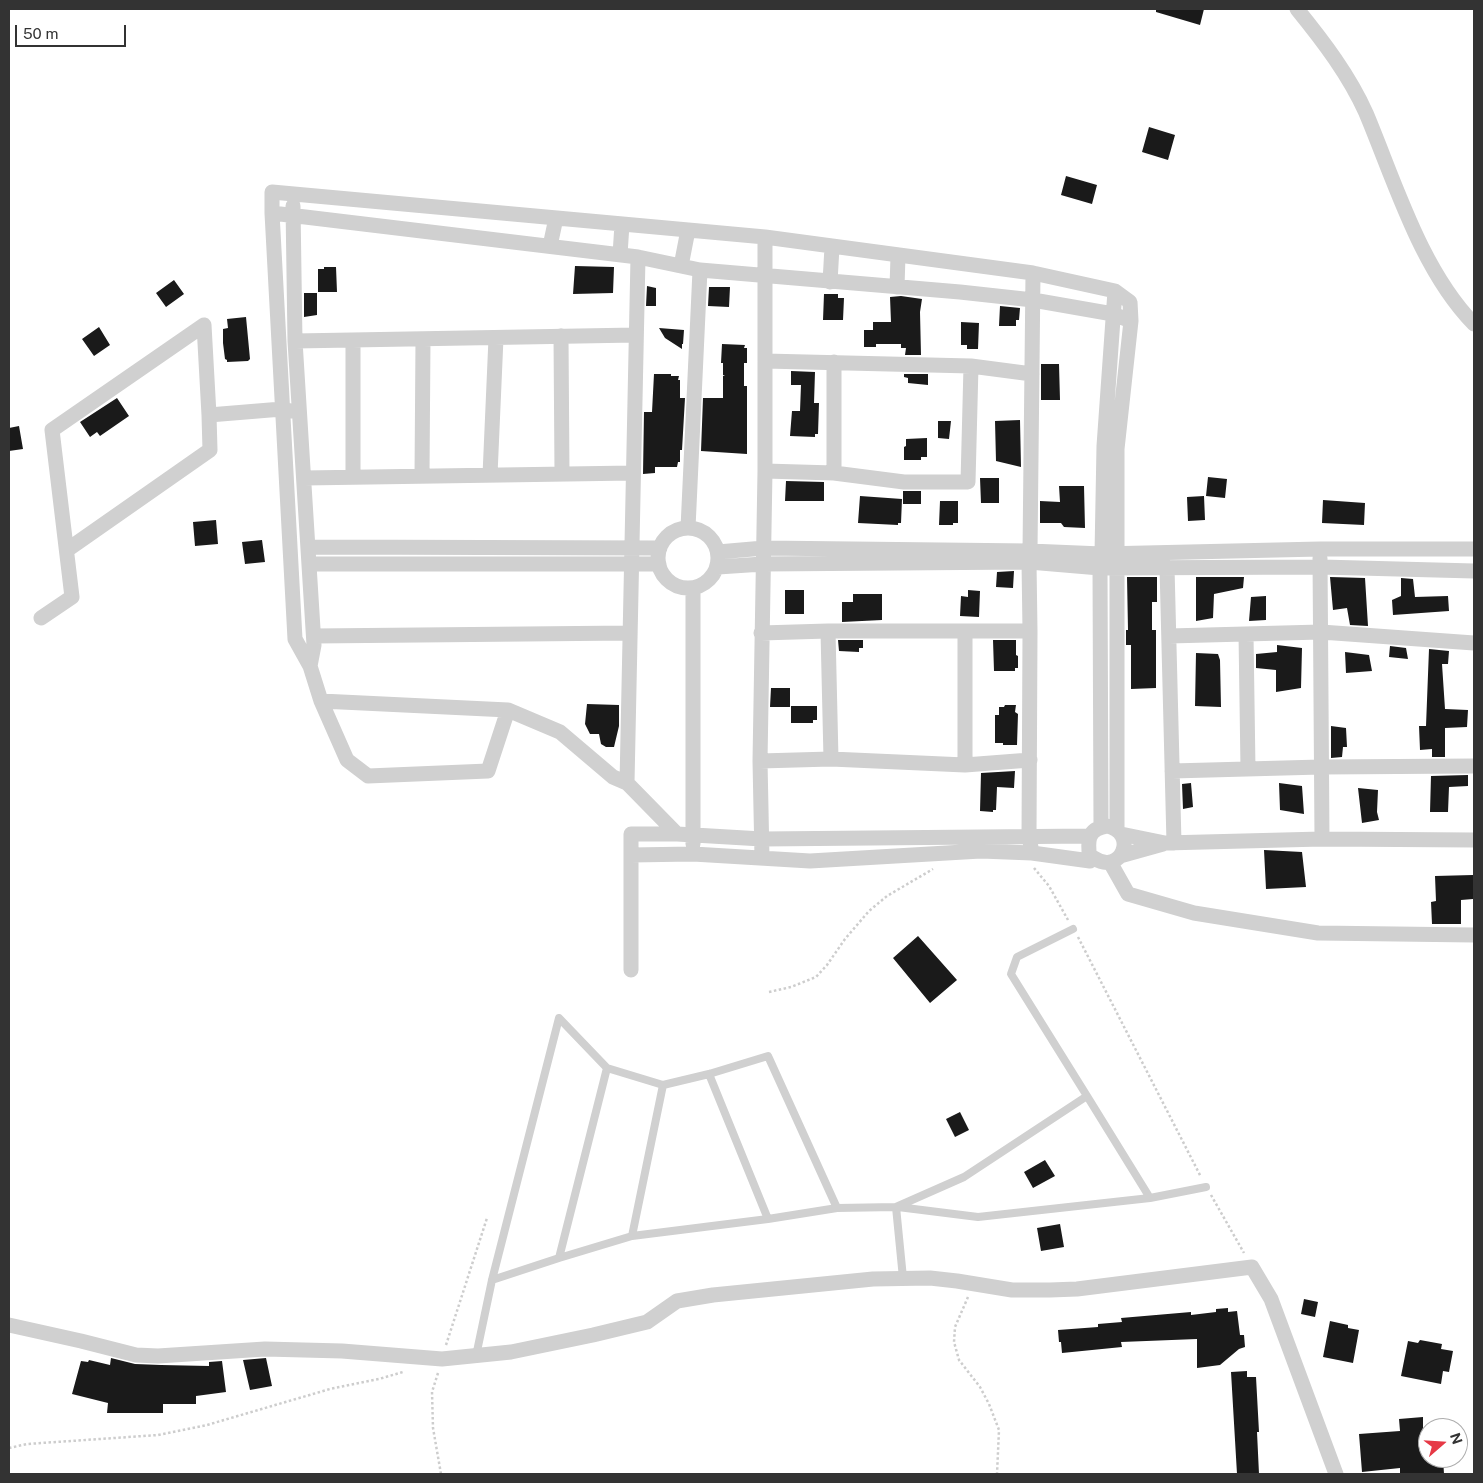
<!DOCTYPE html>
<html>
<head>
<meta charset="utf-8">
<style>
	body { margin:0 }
	#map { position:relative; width:1483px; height:1483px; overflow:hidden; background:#fff; font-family:"Public Sans",sans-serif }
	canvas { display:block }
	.frame { position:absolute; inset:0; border:10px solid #333; pointer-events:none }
	.north { position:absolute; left:1418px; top:1418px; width:50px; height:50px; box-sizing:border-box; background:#fff; border:1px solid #adadad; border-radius:50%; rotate:71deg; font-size:14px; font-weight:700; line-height:20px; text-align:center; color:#333 }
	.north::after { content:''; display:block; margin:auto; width:18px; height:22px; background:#e63946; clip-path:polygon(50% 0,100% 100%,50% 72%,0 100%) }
	.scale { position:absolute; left:15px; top:25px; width:111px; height:22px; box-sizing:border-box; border:2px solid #333; border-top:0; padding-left:6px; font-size:15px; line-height:18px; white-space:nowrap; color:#333; -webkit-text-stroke:4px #fff; paint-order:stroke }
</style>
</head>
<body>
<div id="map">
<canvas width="1483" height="1483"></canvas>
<div class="frame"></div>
<div class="north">N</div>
<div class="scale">50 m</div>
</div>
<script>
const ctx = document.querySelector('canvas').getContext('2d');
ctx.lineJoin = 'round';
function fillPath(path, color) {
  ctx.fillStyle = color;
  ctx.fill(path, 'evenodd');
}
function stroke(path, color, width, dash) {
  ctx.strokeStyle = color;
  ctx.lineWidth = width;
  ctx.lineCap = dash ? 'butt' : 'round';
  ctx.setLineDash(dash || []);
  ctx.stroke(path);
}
fillPath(new Path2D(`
	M1156 9H1204L1200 25 1156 12Z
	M1149 127 1175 135 1168 160 1142 152Z
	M1066 176 1097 185 1092 204 1061 195Z
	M575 266 614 267 613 293 573 294Z
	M324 267H336L337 292H318V269H324Z
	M174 280 184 294 166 307 156 293Z
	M647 286 656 288V306H646Z
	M709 287H730L729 307 708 306Z
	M304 293H317V315L304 317Z
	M824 294H838V298H844L843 320H823Z
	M901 296 922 299 920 312 921 355H905L906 348H901V344H876V347H864V330H873V322H891L890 297Z
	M1000 306 1020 308 1019 320H1016V326H999Z
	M246 317 250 359 248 361 227 362V360L225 359 223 343V329L228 328 227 319Z
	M961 322 979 323 978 349H967V345H961Z
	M99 327 110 345 94 356 82 339Z
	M659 328 684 330 683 344H682V349L665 338Z
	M722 344 745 345 744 348H747V363H744V386H747V454L701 451 703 398H723V376H725L723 375V363H721Z
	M1041 364H1059L1060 400H1041Z
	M791 371 815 372 814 403H819L818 434H815V437L790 436 792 411H800L801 385H791Z
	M654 374H671V376H679L678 380H680V398H685L682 450H680V462H678L677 467H655V473L643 474 644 412H652Z
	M904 374H928V385L908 383V378L904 377Z
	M117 398 129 416 100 436 97 432 90 437 80 422Z
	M1020 420 1021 467 996 461 995 421Z
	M938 421H951L949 439 938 438Z
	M19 426 23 449 9 451V428Z
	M927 438V457H921V460H904V447L906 446V439Z
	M1208 477 1227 479 1225 498 1206 496Z
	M980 478H999V503H981Z
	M786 481 824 482V501H785Z
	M1059 486H1084L1085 528 1064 527 1061 523H1040V501L1060 502Z
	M903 491H921V504H903Z
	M860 496 902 499 901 523H898V525L858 523Z
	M1204 496 1205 520 1188 521 1187 497Z
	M1323 500 1365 503 1364 525 1322 523Z
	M940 501H958V523H953V525H939Z
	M216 520 218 544 195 546 193 522Z
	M262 540 265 562 245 564 242 542Z
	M1014 571 1013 588 996 587 997 572Z
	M1127 577H1157V602H1152V630H1156V688L1131 689V645H1126V630H1128Z
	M1196 577H1244L1243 588 1214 594 1213 618 1196 621Z
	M1330 577 1365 578 1368 626 1350 625 1347 608 1333 610Z
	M1401 578 1413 579 1415 597 1448 596 1449 611 1393 615 1392 600 1401 596Z
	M785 590H804V614H785Z
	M968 590 980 591 979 617 960 616 961 596 968 597Z
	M853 594H882V620L842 622V602H853Z
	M1266 596V620L1249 621 1251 597Z
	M838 640H863V648H859V652L839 651Z
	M993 640H1016V655L1018 656V668H1015V671H994Z
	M1277 645 1302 648 1301 688 1276 692V670L1256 668V654L1277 652Z
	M1390 646 1406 648 1408 659 1389 657Z
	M1429 649 1449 651 1448 664H1442L1445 709 1468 710 1467 727 1445 728V757H1432V749L1420 750 1419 726H1426Z
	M1345 652 1369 655 1372 671 1346 673Z
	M1196 653 1218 654 1220 660 1221 707 1195 706Z
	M771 688H790V707H770Z
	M587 704 619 705V726L614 747H606L601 744 599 734H590L585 724Z
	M1005 705H1016L1015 712 1018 714 1017 745H1003V743H995V715H999V707H1004Z
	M791 706H817V720H813V723H791Z
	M1331 726 1346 728 1347 747H1343L1342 757 1331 758Z
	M1015 771 1014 788 997 787 996 810H993V812L980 811 981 773Z
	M1468 775V786L1449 787 1448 812H1430L1431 776Z
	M1191 783 1193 807 1183 809 1182 784Z
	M1279 783 1302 786 1304 814 1280 810Z
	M1358 788 1378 790 1377 812 1379 820 1362 823Z
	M1264 850 1302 852 1306 887 1266 889Z
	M1473 875V899L1461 900V924H1432L1431 902 1436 901 1435 876Z
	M918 936 957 980 930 1003 893 958Z
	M960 1112 969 1130 955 1137 946 1119Z
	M1045 1160 1055 1176 1033 1188 1024 1172Z
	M1060 1224 1064 1247 1041 1251 1037 1228Z
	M1304 1299 1318 1302 1315 1317 1301 1314Z
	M1228 1308V1312L1237 1311 1240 1335H1244L1245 1347 1239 1349 1220 1365 1197 1368V1339L1121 1342 1122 1347 1062 1353 1061 1342H1059L1058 1330 1098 1327V1324L1122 1322 1121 1318 1191 1312V1315L1216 1312V1309Z
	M1330 1321 1348 1325V1328L1359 1330 1353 1363 1323 1357Z
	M1420 1340 1442 1344 1441 1349 1453 1351 1449 1372 1443 1371 1441 1384 1401 1376 1408 1341 1418 1343Z
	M111 1358 135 1364 161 1365 209 1366V1362L222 1361 226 1392 196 1396V1404H163V1413H107L108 1403 72 1394 81 1361 88 1362 89 1360 110 1365Z
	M266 1358 272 1386 250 1390 243 1360Z
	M1247 1371V1377H1256L1259 1432H1257L1259 1474H1237L1231 1372Z
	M1423 1417V1430L1428 1429V1458H1443L1444 1474H1400V1468L1362 1472 1359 1434 1400 1431 1399 1419Z`), '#1a1a1a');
stroke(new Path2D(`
	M1034 868 1049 886 1068 920
	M1078 937 1201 1177
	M769 992 791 987 816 977 827 965 845 939 869 911 887 896 933 869
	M1211 1195 1244 1253
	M968 1297 955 1327 954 1342 959 1360 980 1387 989 1404 999 1430 997 1474
	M446 1345 487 1218
	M438 1373 432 1392 433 1428 441 1474
	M9 1448 27 1444 158 1435 207 1425 330 1389 379 1379 403 1372`), '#cdcdcd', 2.5, [2.5, 2.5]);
stroke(new Path2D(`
	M1087 1096 1150 1198 1206 1187
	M896 1207 964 1177 1087 1096 1011 974 1017 957 1073 929
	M898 1207 978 1217 1150 1198
	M768 1219 837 1208
	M632 1236 768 1219 709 1074
	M559 1258 632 1236 663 1085
	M492 1280 559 1258 607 1068
	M476 1356 492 1280 559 1018 607 1068 663 1085 709 1074 768 1056 837 1208 896 1207 903 1278`), '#d0d0d0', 8);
stroke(new Path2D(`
	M1297 9C1323 41 1349 75 1366 113 1395 182 1421 270 1474 324
	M293 206 295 341 314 645 310 666
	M272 213 638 257 700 270 960 292 1033 300 1113 314 1131 321
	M550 246 556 218
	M620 255 622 224
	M681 266 688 230
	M830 282 832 247
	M897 287 898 256
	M561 336 562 474
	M353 340V477
	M295 341 636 335
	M765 361 971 366 1032 374
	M834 362V473
	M209 415 282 409 291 411
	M765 471 834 473 904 482H968L971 366
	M490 475 496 338
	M422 476 423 339
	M304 478 633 473
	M658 558a30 30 0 1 1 60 0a30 30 0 1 1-60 0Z
	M688 528 700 270
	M309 547 660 548
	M718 552 764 548 1030 551 1102 554 1320 549H1474
	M1320 558 1322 839
	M310 564H659
	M718 567 763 564 1029 562 1100 568 1321 567 1474 571
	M1167 567 1174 843
	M41 618 72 597 52 430 204 325 209 415 210 450 67 550
	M828 631 831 759
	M761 633 828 631H1030
	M1246 634 1248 769
	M314 636 630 633
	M1169 636 1321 632 1474 643
	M321 701 508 710 560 732 613 777 627 783 677 834
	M508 710 488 771 368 776 347 760 321 701 310 666 295 639 272 213V192L765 237 1033 273 1115 291 1130 302 1131 321 1117 449V830
	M760 761 831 759 965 765 1030 760
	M965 765V632
	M1172 771 1321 767 1474 766
	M627 783 638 257
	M1107 826C1139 833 1121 876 1094 858L1090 861C1088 844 1085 829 1107 826Z
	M1101 827 1100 568 1102 554 1104 446 1115 291
	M1121 834 1165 843 1322 839 1474 840
	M693 844V588
	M1032 853 1029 836 1030 631 1029 562 1030 551 1033 273
	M631 855 693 854 810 861 981 851 1032 853 1090 861
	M1120 856 1163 844
	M762 858 760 761 765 471V237
	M1110 862 1128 894 1194 913 1318 933 1474 935
	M631 970V834H677L762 839 1090 836
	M9 1325 81 1341 136 1355 158 1356 265 1349 342 1351 442 1359 511 1352 593 1335 647 1322 677 1301 713 1295 873 1279 930 1278 957 1281 1012 1290H1050L1077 1289 1252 1267 1271 1299 1336 1474`), '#d0d0d0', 15);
</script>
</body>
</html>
